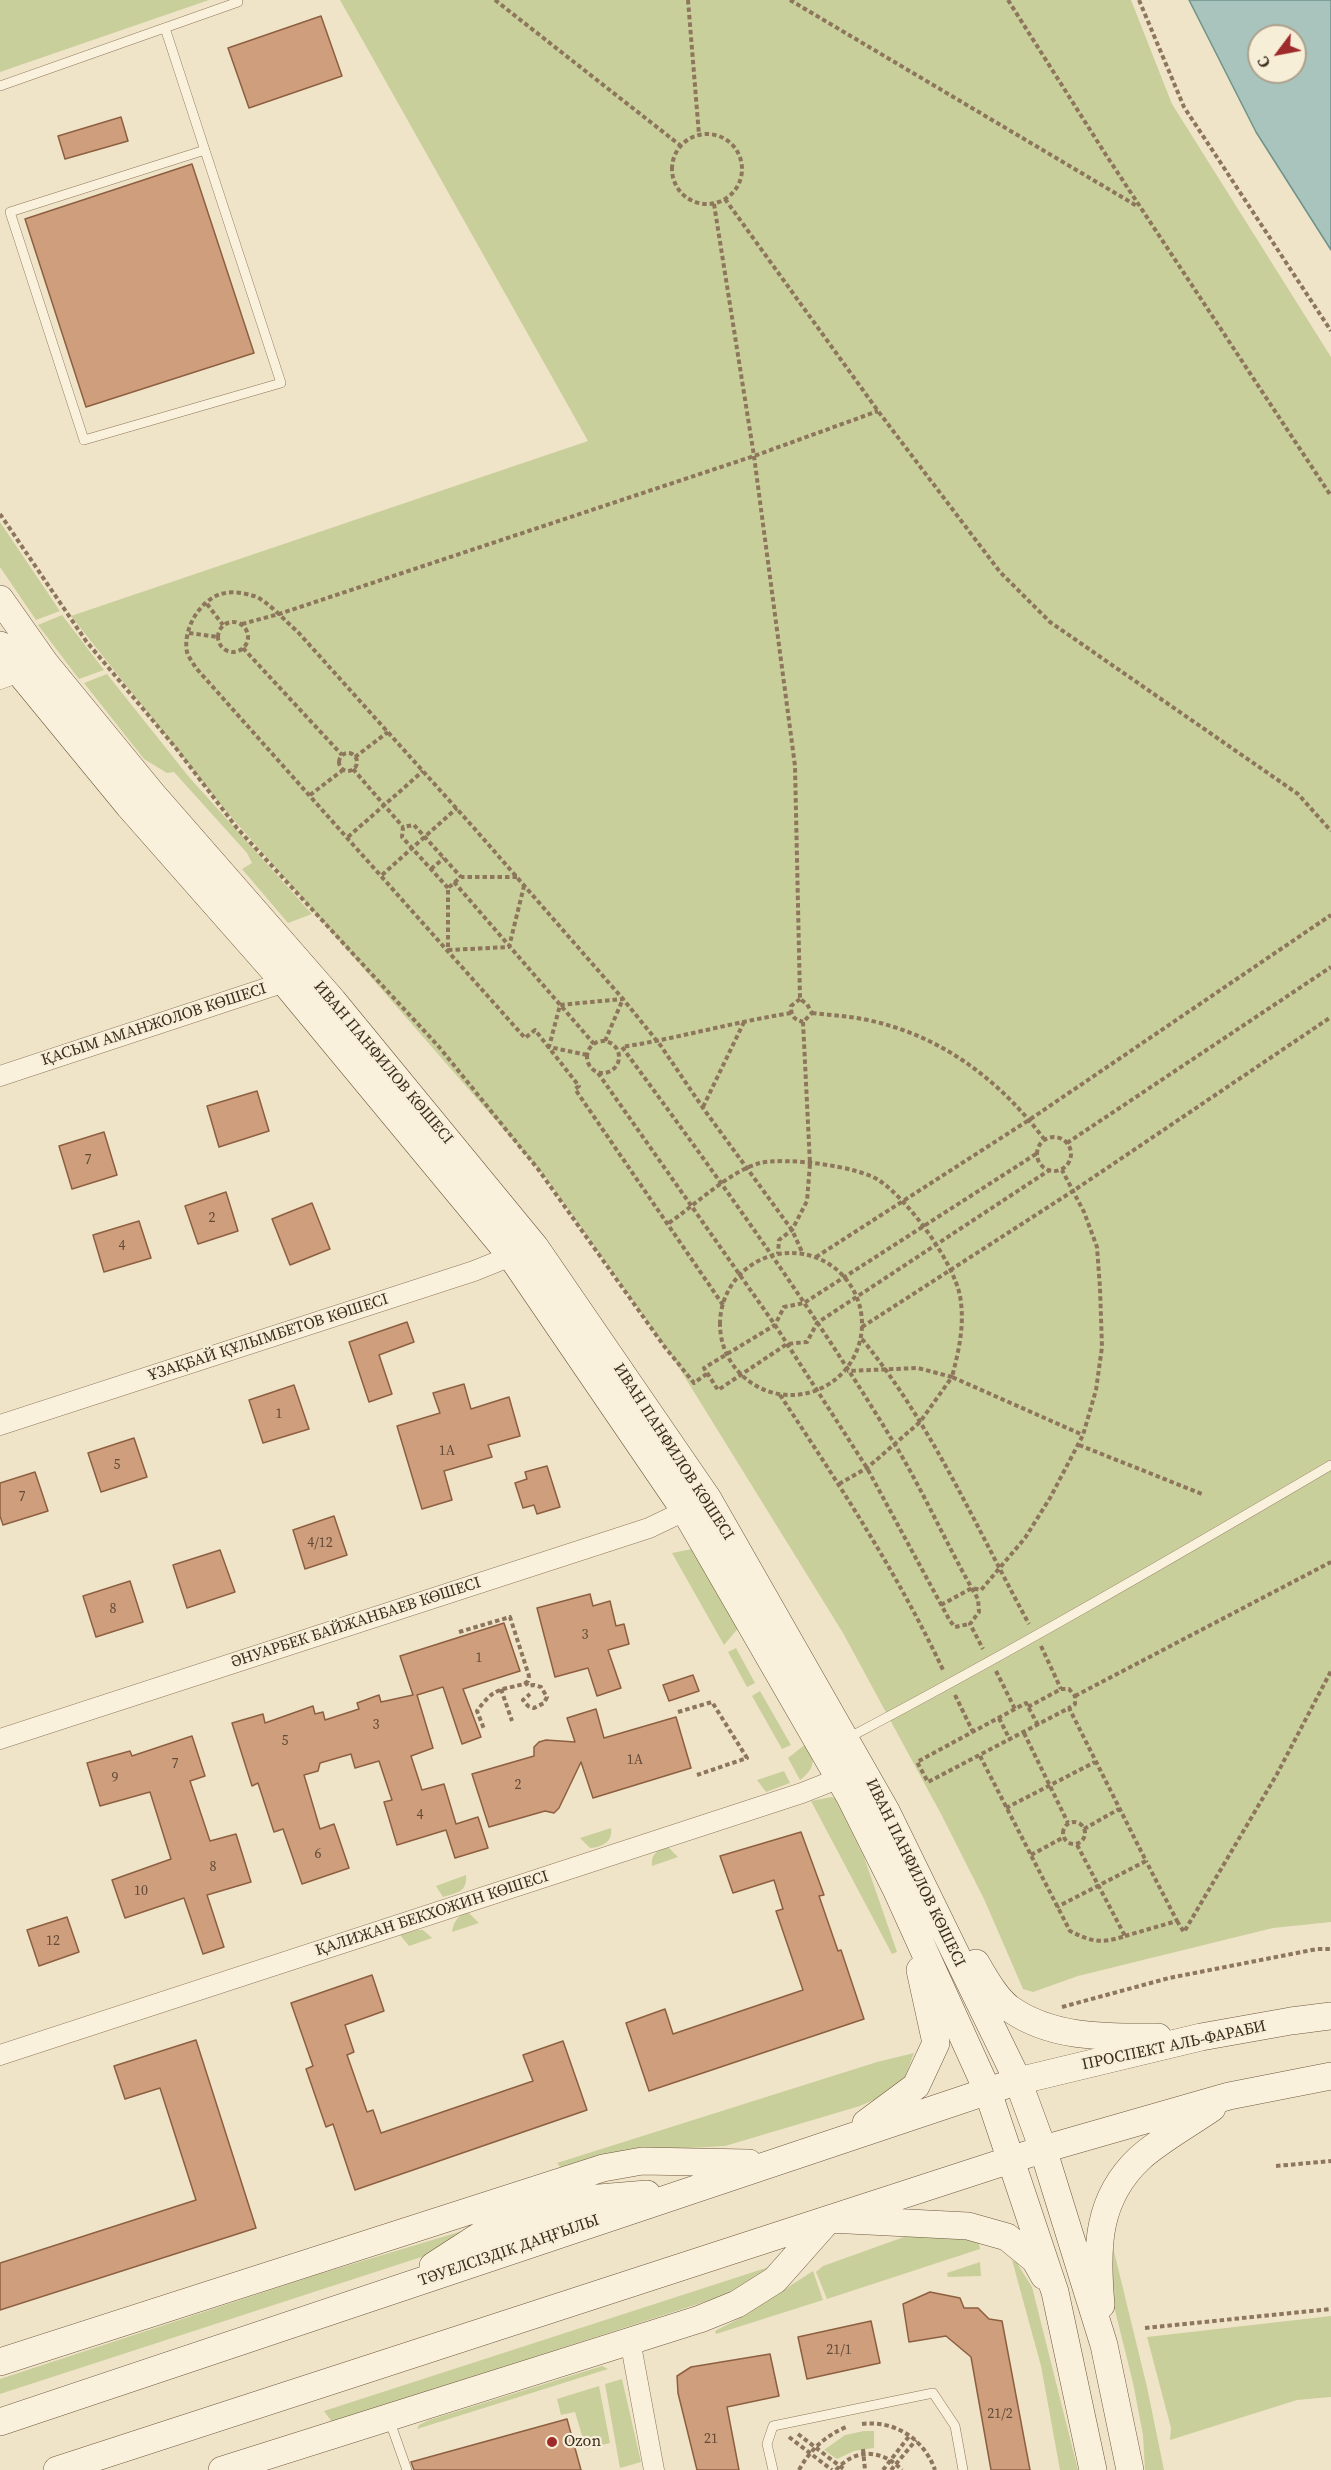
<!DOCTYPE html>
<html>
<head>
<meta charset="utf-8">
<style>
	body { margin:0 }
	#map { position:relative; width:1331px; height:2470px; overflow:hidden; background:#f0e4c8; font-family:"Source Serif 4",serif }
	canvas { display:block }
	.north { position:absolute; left:1247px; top:24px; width:60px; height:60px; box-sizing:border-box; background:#f7eed8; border:2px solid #ada18e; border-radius:50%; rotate:238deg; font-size:16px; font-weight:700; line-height:24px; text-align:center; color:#3d2e20 }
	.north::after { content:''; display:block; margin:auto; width:21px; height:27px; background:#9e2a2b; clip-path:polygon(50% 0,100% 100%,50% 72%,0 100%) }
</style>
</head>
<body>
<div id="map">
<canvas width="1331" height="2470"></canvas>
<div class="north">С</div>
</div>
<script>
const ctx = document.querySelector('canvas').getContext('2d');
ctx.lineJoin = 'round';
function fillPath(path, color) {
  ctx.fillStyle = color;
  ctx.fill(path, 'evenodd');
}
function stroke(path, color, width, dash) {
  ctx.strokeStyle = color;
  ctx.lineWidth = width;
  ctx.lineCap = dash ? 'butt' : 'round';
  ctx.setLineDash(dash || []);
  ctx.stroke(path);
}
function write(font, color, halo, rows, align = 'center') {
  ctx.font = font + ' "Source Serif 4",serif';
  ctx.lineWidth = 4.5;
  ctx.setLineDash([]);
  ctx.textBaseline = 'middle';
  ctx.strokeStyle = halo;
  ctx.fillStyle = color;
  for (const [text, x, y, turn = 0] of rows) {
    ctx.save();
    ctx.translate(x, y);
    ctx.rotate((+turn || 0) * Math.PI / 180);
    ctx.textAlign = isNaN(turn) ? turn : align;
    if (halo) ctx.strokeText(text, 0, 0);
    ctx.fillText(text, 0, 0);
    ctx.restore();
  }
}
fillPath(new Path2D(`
	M0 0H209L0 72Z
	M340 0H1131L1172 104 1331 357V1922L1273 1928 1078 1976 1033 1992 1023 1989 984 1899 941 1814 843 1633 673 1358 546 1178 220 804 71 616 588 441Z
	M0 522 60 611 36 620 0 567Z
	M62 615 104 670 79 679 38 625Z
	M107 674 189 777 312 914 288 923 242 869 252 863 247 853 174 772 167 773 144 759 84 683Z
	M697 1548 741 1625 724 1645 672 1553Z
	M736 1648 755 1683 747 1687 728 1652Z
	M760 1691 791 1745 782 1749 752 1696Z
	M807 1743C816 1759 815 1769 800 1780L788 1758Z
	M784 1771 790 1783 766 1792 757 1780Z
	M831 1797 835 1798 864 1857 897 1952 892 1954 811 1801Z
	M611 1828C613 1842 602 1847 590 1848L580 1838Z
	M668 1847 678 1857 652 1866C651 1853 657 1851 668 1847Z
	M466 1875C468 1892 456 1893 443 1897L436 1886Z
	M468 1912 479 1923 452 1932C454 1921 457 1916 468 1912Z
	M417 1930H423L432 1938 409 1946 400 1935Z
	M914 2053 905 2077 885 2095 860 2106 725 2146 610 2153 561 2168 557 2163 877 2062Z
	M492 2222 443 2250 0 2394V2379L316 2275Z
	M925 2234 978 2239 980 2249 827 2299 816 2272 823 2266 904 2237Z
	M1110 2235 1147 2387 1164 2470H1145L1143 2435 1133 2383 1106 2274Z
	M1012 2260 1017 2263 1032 2287 1078 2470H1060L1041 2366Z
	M980 2262 981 2276 948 2277 947 2273Z
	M772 2266 726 2295 332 2422 324 2411Z
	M813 2271 823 2300 716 2334 715 2331 742 2317Z
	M1331 2316V2397L1297 2400 1170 2440 1171 2428 1147 2337Z
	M602 2366 608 2369 417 2429 419 2425 429 2420Z
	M622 2379 641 2462 620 2468 605 2384Z
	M599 2386 610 2443 586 2449 575 2412 561 2415 557 2399Z
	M864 2431H874V2448L854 2451 837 2459 824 2450 845 2435Z`), '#c9cf9b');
const water = new Path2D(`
	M1189 0H1331V250L1256 132ZM1259 36H1295V72H1259Z`);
fillPath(water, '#a9c4bc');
stroke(water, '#6f938a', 1.5);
const building = new Path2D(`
	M321 16 342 76 249 108 228 48Z
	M121 117 128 141 65 159 58 136Z
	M192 164 254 353 86 407 25 219Z
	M257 1091 269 1131 219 1147 207 1106Z
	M104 1132 117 1175 72 1189 59 1146Z
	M226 1192 238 1231 198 1244 185 1206Z
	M312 1203 330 1249 290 1265 272 1219Z
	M139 1221 151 1258 104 1272 93 1235Z
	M407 1322 414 1342 379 1355 392 1394 369 1402 349 1342Z
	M464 1384 471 1409 509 1397 520 1436 488 1445 492 1457 444 1471 452 1500 422 1509 397 1426 440 1413 433 1393Z
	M294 1385 309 1429 263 1443 249 1400Z
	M134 1438 147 1477 101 1492 88 1453Z
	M547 1466 560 1507 537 1514 534 1505 523 1508 515 1483 527 1479 525 1472Z
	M35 1472 48 1511 3 1525 0 1516V1483Z
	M334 1516 347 1555 305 1569 293 1530Z
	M220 1550 235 1592 187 1608 173 1565Z
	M130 1581 143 1622 96 1637 83 1596Z
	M590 1594 593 1606 610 1601 616 1626 624 1624 629 1644 608 1650 621 1688 597 1696 588 1668 555 1677 537 1608Z
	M504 1623 520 1671 463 1689 481 1737 462 1744 443 1687 417 1695 433 1748 411 1756 422 1790 444 1784 456 1824 478 1817 488 1848 455 1858 446 1830 397 1845 384 1802 392 1800 379 1761 355 1768 351 1754 320 1763 318 1771 304 1775 320 1829 334 1824 349 1868 302 1884 283 1829 274 1832 258 1783 252 1786 232 1723 263 1714 265 1723 313 1706 315 1714 323 1712 325 1720 359 1709 357 1703 379 1695 381 1702 413 1695 400 1656Z
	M693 1675 699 1691 669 1701 663 1685Z
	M596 1709 604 1738 676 1717 691 1768 593 1798 581 1762 559 1808 554 1813 545 1811 489 1827 472 1774 534 1756V1747L539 1742 546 1740 575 1742 567 1718Z
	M192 1736 205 1776 190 1781 210 1841 236 1834 251 1882 207 1895 224 1947 203 1954 184 1898 125 1918 112 1880 171 1859 150 1792 100 1806 87 1763 130 1751 132 1756Z
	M801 1832 824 1895 819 1896 838 1951 841 1950 864 2019 649 2091 626 2023 665 2009 673 2034 803 1990 776 1911 783 1909 774 1880 733 1893 720 1856Z
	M67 1917 79 1952 39 1966 27 1930Z
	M372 1975 384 2011 345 2025 354 2052 347 2055 367 2112 373 2110 381 2133 533 2081 523 2055 563 2041 587 2110 355 2190 333 2124 326 2127 306 2069 313 2066 291 2003Z
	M196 2040 256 2228 0 2310V2263L196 2200 160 2088 125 2099 114 2066Z
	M930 2292 960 2298 964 2308H978L989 2319 1002 2321 1030 2470H991L971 2357 946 2336 909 2342 903 2304Z
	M871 2321 880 2363 807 2379 798 2337Z
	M770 2354 779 2396 727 2407 739 2470H697L678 2393 677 2376 691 2367Z
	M567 2419 581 2470H414L411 2462Z`);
fillPath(building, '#cf9f7d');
stroke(building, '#8d5f41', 1.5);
const lane = new Path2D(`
	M165 28 281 383 84 440 10 212 205 150
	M0 86 238 2
	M848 1738C1011 1652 1171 1559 1331 1465
	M389 2419 407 2470
	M773 2470 767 2444 773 2426 933 2393 955 2426 963 2470`);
const street = new Path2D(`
	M0 679 19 672
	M0 1076 294 979
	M0 1425 474 1271 521 1252
	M0 1739 649 1528 695 1506
	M0 2055 802 1793 850 1774
	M630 2340 654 2470`);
const secondary = new Path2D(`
	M0 599 45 663 154 796 333 1001 535 1247 708 1499 886 1811 1018 2081 1043 2149 1104 2345 1130 2470
	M0 645 19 672 129 806 285 983 511 1256 685 1511 850 1797 896 1889 988 2092 1055 2292 1093 2470
	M976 1963C985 1978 995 1997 1009 2008 1052 2039 1107 2037 1158 2037
	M866 2123 916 2086 936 2043 920 1970
	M433 2266 487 2231 587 2199 647 2194
	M1101 2305C1096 2249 1096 2199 1140 2158 1160 2140 1189 2124 1212 2108
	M0 2362 603 2168 642 2161 749 2163
	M0 2422 1018 2081 1201 2037 1291 2021 1331 2016
	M57 2470 1044 2149 1229 2096 1331 2076
	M222 2470 700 2319 737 2304 775 2280 829 2219 968 2226 1007 2237 1035 2260 1044 2276`);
stroke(lane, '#8d765c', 10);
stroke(street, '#8d765c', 21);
stroke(secondary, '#6f573f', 28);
stroke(new Path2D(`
	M495 0 681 146
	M688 0 699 135
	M790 0 1137 206
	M1008 0 1106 155 1331 496
	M1139 0 1184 107 1331 331
	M672 169a35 35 0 1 1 70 0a35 35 0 1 1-70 0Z
	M725 199 878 411 1000 572 1050 622 1298 794 1331 831
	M714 204 754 456 795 766 800 999 807 1004 812 1013 803 1022 810 1164 807 1201 792 1230 779 1240 778 1254
	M0 514 86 641 175 747 237 828 440 1048 538 1169 664 1346 694 1383 708 1373
	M207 604 223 625
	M218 637a15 15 0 1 1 30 0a15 15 0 1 1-30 0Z
	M242 624 279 614 754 456 878 411
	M189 633 218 637
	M243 648 342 755
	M339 762a9 9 0 1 1 18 0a9 9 0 1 1-18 0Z
	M355 757 388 732
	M353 769 403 827
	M310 795 343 770
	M348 837 423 771
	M431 869 444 858
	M382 875 457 808
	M517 877H461L448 888V950L509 947 524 886
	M454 882 594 1044
	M448 888 402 837 403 827 414 825 461 877
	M800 999 791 1006C791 1017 794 1019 803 1022
	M791 1013C734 1022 679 1038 622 1047 717 1176 811 1306 894 1443 925 1494 948 1548 978 1599L979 1612 970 1624 983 1649
	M812 1013C829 1015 846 1016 863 1019 939 1034 998 1078 1044 1139
	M587 1057a16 16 0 1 1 32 0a16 16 0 1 1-32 0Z
	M605 1041 623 999
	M587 1055 549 1047 560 1005 622 999
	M598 1073 775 1325 867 1468 950 1621 955 1627 969 1624
	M703 1107 745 1020
	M1037 1154a17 17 0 1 1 34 0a17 17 0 1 1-34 0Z
	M1067 1143 1331 967
	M1036 1154 804 1303 784 1307 775 1325 704 1368 718 1390 787 1344 807 1342 817 1323 1048 1171
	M669 1223C695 1205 730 1171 760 1163 786 1157 859 1166 880 1181 909 1201 953 1261 960 1296 965 1324 959 1350 952 1377L1083 1435
	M720 1324a71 71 0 1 1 142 0a71 71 0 1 1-142 0Z
	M816 1257 1029 1120 1331 915
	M723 1305 575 1089 579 1086 535 1030 525 1038 196 668C193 663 189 658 187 652 183 632 196 607 214 597 226 590 241 592 254 596 267 600 286 622 297 631L474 828 623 999 661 1046 703 1108 792 1230 803 1254
	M862 1327 1073 1191 1331 1017
	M862 1339C932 1425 976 1527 1029 1624
	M780 1395C839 1484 898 1574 944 1672
	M1079 1445 1202 1494
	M839 1484 867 1468 920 1422 952 1377 918 1368 847 1371
	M941 1605 972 1588 981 1590 1025 1538 1050 1498 1083 1435 1096 1390 1102 1347 1100 1288 1097 1247 1084 1212 1062 1170
	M459 1632 510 1617 529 1676 528 1681 524 1684C497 1691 494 1688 477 1711L484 1729
	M1041 1646 1061 1689
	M996 1671 1015 1709
	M525 1682 528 1686 534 1685 541 1687 547 1697 544 1703 534 1708 528 1706 523 1700 530 1694
	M501 1689 512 1721
	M955 1695 973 1732
	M1075 1696 1331 1562
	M1028 1707 1061 1689H1069L1075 1696V1704L1069 1708
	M678 1712 712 1702 747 1758 697 1775
	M999 1718 1010 1740
	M1038 1725 1026 1703 917 1762 928 1782 1069 1708 1146 1861 1057 1907
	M1024 1733 1068 1823
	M980 1756 1070 1931C1092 1942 1101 1944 1125 1936L1076 1843
	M1006 1808 1095 1762
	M1063 1833a11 11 0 1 1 22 0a11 11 0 1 1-22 0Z
	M1084 1829 1119 1809
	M1031 1855 1064 1837
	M1177 1921 1184 1932 1277 1774 1331 1671
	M1125 1936 1177 1921 1146 1861
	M1062 2007 1169 1978 1317 1949H1331
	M1276 2166 1331 2161
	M1145 2328 1331 2309
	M862 2424C895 2420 924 2439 935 2470
	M798 2434 845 2470
	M789 2437 832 2470
	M863 2449 865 2470
	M799 2470C810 2450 825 2436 846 2427
	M836 2470C855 2448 882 2449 902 2470
	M883 2470 910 2435
	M891 2470 916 2440`), '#8d765c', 4, [4.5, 3]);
stroke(lane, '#faf1dc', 9);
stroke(street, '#faf1dc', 20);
stroke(secondary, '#faf1dc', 27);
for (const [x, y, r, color] of [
	[552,2442,6,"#9e2a2b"]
]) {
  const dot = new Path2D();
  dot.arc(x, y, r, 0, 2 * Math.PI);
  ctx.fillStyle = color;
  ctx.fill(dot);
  stroke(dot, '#f7eed8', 2);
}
write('14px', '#624a37', null, [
	["7",88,1160],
	["2",212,1218],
	["4",122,1246],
	["1",279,1414],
	["1А",447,1451],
	["5",117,1465],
	["7",22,1497],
	["4/12",320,1543],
	["8",113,1609],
	["3",585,1635],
	["1",479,1658],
	["3",376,1725],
	["5",285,1741],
	["1А",635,1760],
	["7",175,1764],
	["9",115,1778],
	["2",518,1785],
	["4",420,1815],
	["6",318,1854],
	["8",213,1867],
	["10",141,1891],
	["12",53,1941],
	["21/1",839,2350],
	["21/2",1000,2414],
	["21",711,2439]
]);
write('16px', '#3d2e20', '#f7eed8', [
	["ҚАСЫМ АМАНЖОЛОВ КӨШЕСІ",154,1025,-18],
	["ИВАН ПАНФИЛОВ КӨШЕСІ",383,1063,50],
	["ҰЗАҚБАЙ ҚҰЛЫМБЕТОВ КӨШЕСІ",268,1338,-18],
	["ИВАН ПАНФИЛОВ КӨШЕСІ",673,1452,57],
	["ӘНУАРБЕК БАЙЖАНБАЕВ КӨШЕСІ",356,1623,-18],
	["ИВАН ПАНФИЛОВ КӨШЕСІ",915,1873,64],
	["ҚАЛИЖАН БЕКХОЖИН КӨШЕСІ",432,1914,-18],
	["ПРОСПЕКТ АЛЬ-ФАРАБИ",1174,2046,-12],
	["ТӘУЕЛСІЗДІК ДАҢҒЫЛЫ",509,2251,-19]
]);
write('16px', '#3d2e20', '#f7eed8', [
	["Ozon",564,2442]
], 'left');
</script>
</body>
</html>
